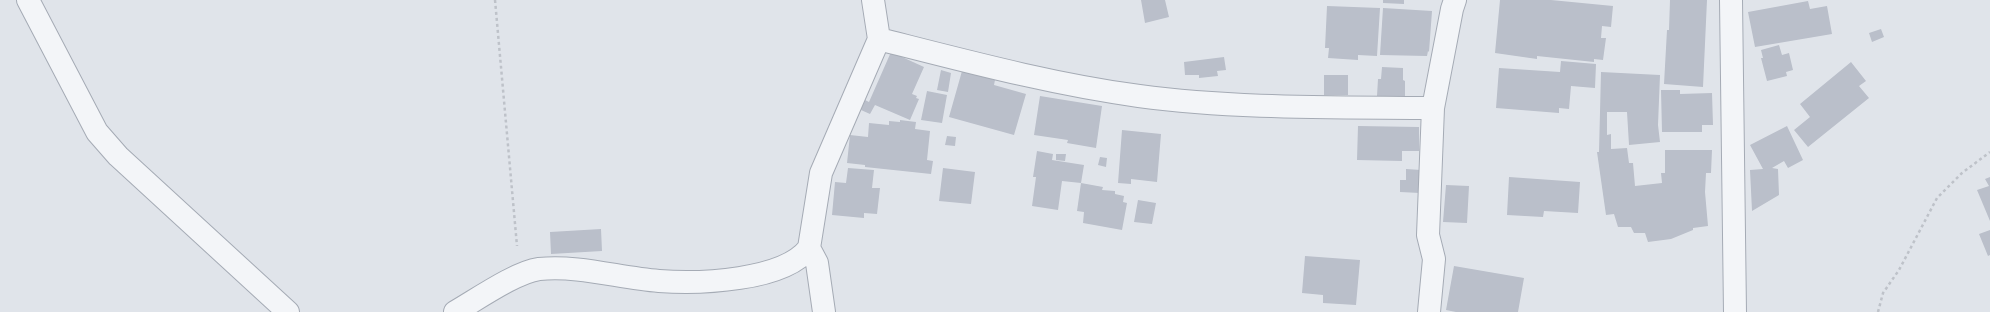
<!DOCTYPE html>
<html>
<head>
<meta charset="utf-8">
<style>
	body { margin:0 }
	canvas { display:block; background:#e0e4ea }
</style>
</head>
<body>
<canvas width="1990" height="312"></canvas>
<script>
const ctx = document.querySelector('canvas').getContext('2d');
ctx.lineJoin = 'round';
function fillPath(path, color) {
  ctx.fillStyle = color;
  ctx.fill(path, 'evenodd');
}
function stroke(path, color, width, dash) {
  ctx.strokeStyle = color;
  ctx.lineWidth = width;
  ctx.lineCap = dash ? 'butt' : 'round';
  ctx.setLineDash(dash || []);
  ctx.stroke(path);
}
fillPath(new Path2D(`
	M1141 0H1165L1169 17 1145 23Z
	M1383 0H1404V4L1383 3Z
	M1500 0H1551L1613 6 1611 27 1602 26 1601 38H1606L1603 60 1594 59V62L1537 56V59L1495 53Z
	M1670 0H1707L1703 87 1664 84 1667 30H1669Z
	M1808 1 1810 9 1827 6 1832 34 1755 47 1748 12Z
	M1327 6 1380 8 1377 56 1358 55V60L1328 58 1329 48H1325Z
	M1383 8 1432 11 1429 52 1428 51 1427 56 1380 55Z
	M1881 29 1884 37 1872 42 1869 33Z
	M1779 45 1782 55 1789 53 1793 70 1786 72 1787 76 1767 81 1761 58H1763L1761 50Z
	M891 52 924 67 912 94 917 96 916 98 919 99 910 120 875 105 870 114 861 110 865 100 869 102Z
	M1224 57 1226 70 1217 71 1218 76 1199 78V75H1185L1184 62Z
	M1561 61 1596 64 1595 88 1571 86 1569 109 1559 108V113L1496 108 1499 68 1560 72Z
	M1851 62 1866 81 1859 86 1869 98 1808 147 1794 130 1810 117 1800 104Z
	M1382 67 1403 68V80L1405 81V97L1377 96 1378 79H1381Z
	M941 70 951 73 948 92 937 90Z
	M962 71 995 80 994 85 1026 94 1014 135 949 117Z
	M1601 72 1660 75 1658 125 1660 142 1629 145 1627 112H1607V135L1611 134V149L1627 148 1629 163H1633L1635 186 1662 183 1661 173H1665V150H1712L1711 173H1706L1705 192 1708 226 1693 228V230L1671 239 1648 242 1645 233H1634L1631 227H1618L1614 214 1606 215 1597 152H1599Z
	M1324 75H1348V95H1324Z
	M1661 90H1680V94L1712 93 1713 125H1702V132H1662Z
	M927 91 947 95 942 123 921 120Z
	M1040 96 1102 106 1096 148 1067 143 1068 140 1034 135Z
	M900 120 916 122 915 129 930 131 927 160 933 161 931 174 865 167V165L847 163 850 135 868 137 869 123 889 125V121L900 122Z
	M1358 126 1419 127V151H1402V161L1357 160Z
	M1787 126 1803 160 1788 168 1784 161 1772 168 1778 169 1779 195 1752 211 1750 170 1763 169 1750 145Z
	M1122 130 1161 134 1157 182 1131 179V184L1118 183Z
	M947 136 956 137 955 146 945 145Z
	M1037 151 1053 154 1052 160 1084 165 1081 183 1103 187 1102 190 1115 191V194L1124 196 1123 202 1127 203 1122 230 1083 223 1084 212 1077 211 1081 183 1062 181 1058 210 1032 206 1036 177H1033Z
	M1056 154H1066L1065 161 1056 160Z
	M1100 157 1107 158 1106 167 1098 165Z
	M848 168 874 170 872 188H880L877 214 864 213V218L832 215 835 182 846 183Z
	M943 168 975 172 971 204 939 201Z
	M1406 169 1421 170 1420 193 1400 192V180H1406Z
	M1509 177 1580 182 1578 213 1544 211 1543 217 1507 215Z
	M1990 177V221L1977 190 1989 186 1985 179Z
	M1446 185 1469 186 1467 223 1443 222Z
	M1138 200 1156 203 1152 224 1134 222Z
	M601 229 602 251 551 254 550 232Z
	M1990 230V255L1988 256 1979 234Z
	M1305 256 1360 260 1356 305 1323 303V295L1302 293Z
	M1454 266 1524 278 1518 312H1456L1446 310Z`), '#babfca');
const minor = new Path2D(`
	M28 0 97 132 118 156 288 312
	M879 39C966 61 1051 84 1139 96 1234 109 1337 107 1433 108
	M809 248 817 263 824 312
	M455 312C476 300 516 272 539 269 580 265 619 278 659 281 699 284 784 281 809 248L821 173 879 39 873 0
	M1429 312 1434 259 1428 235 1433 108 1452 9 1455 0`);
const tertiary = new Path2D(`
	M1731 0 1735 312`);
stroke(minor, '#a5abb5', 24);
stroke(tertiary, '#a5abb5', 24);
stroke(new Path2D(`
	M495 0 517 246
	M1878 312 1883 293 1899 270 1937 198 1962 173 1990 152`), '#bec2c9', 2.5, [3, 3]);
stroke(minor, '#f3f5f8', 22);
stroke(tertiary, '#f3f5f8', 22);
</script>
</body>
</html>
